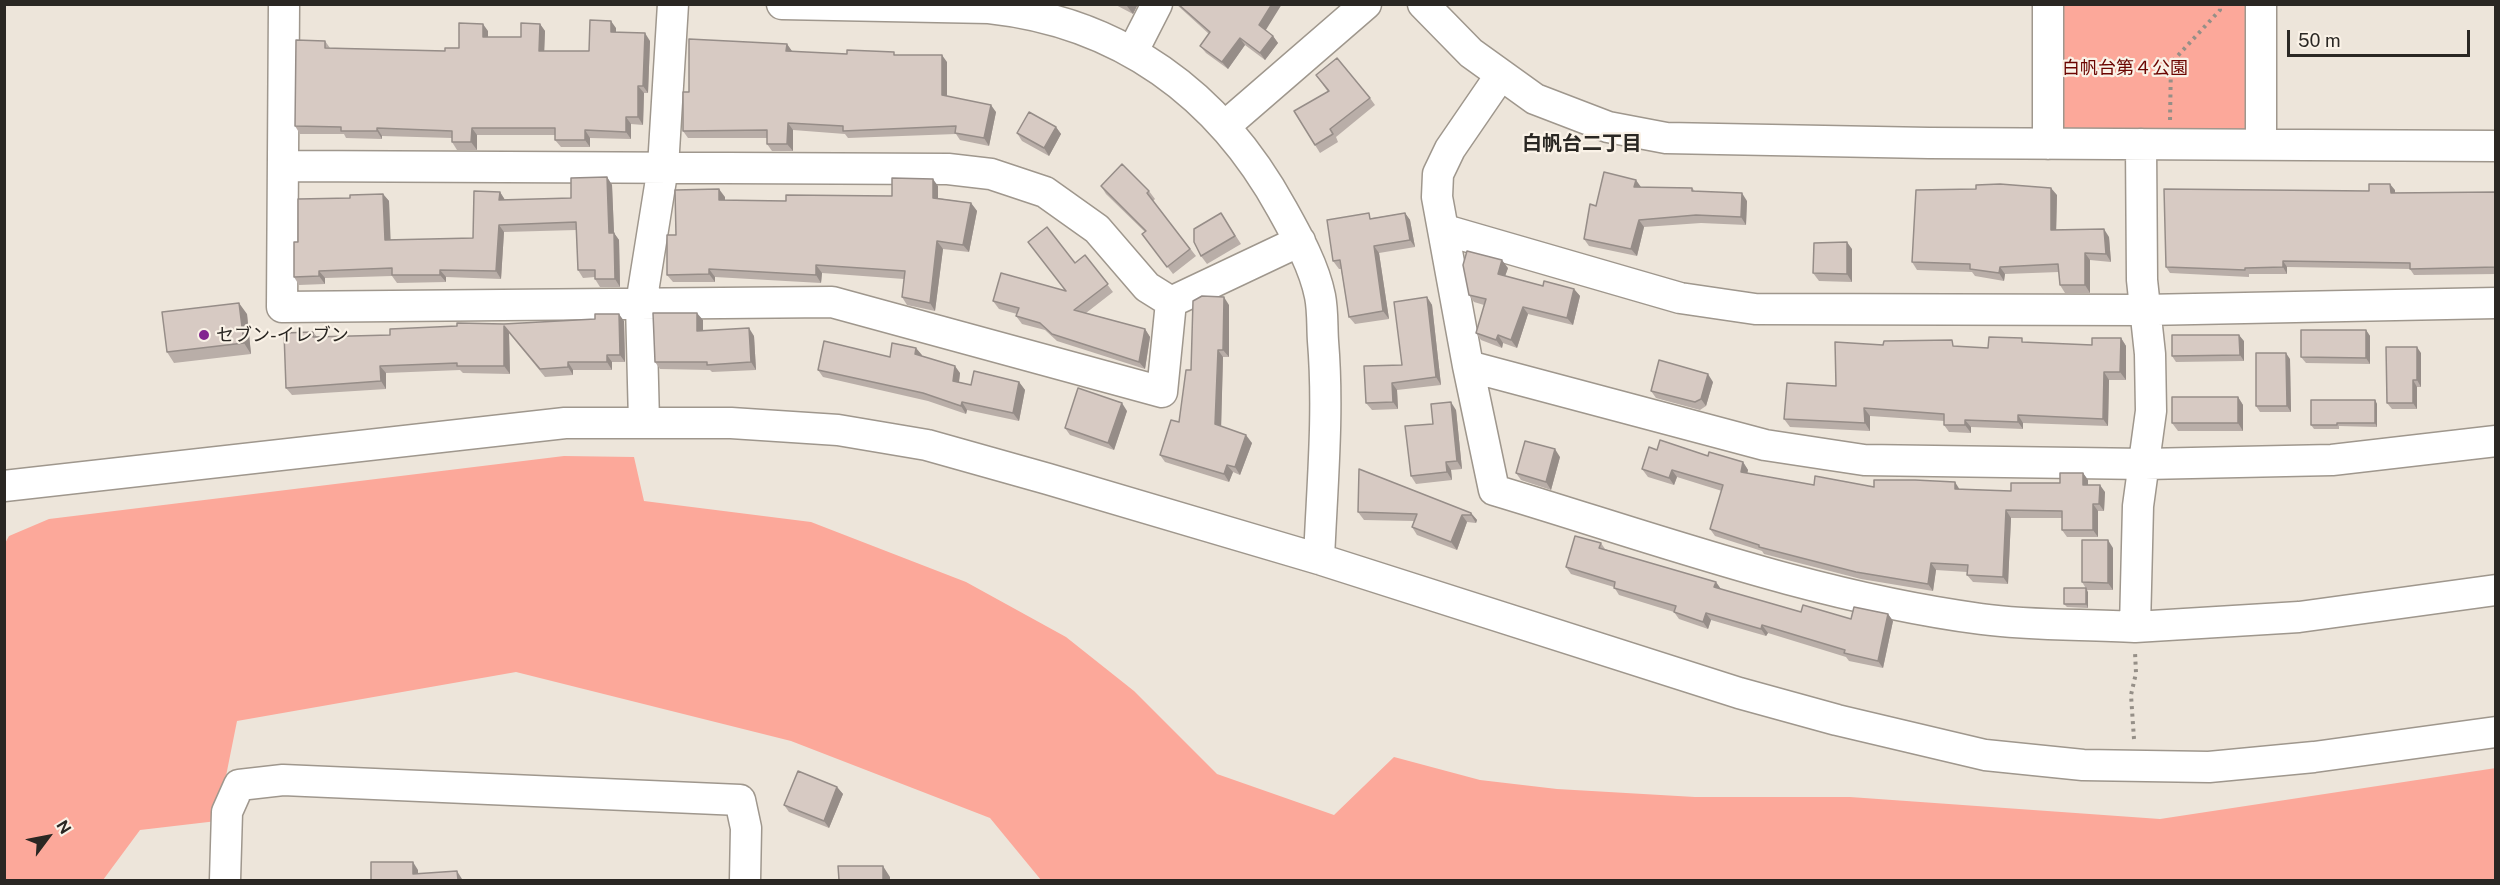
<!DOCTYPE html>
<html>
<head>
<meta charset="utf-8">
<style>
	body { margin:0 }
	#map { position:relative; width:2500px; height:885px; overflow:hidden; background:#ede5da; font-family:"Public Sans",sans-serif }
	canvas { display:block }
	.frame { position:absolute; inset:0; border:6px solid #2a2723; pointer-events:none }
	.north { position:absolute; left:18px; top:807px; width:60px; height:60px; -webkit-text-stroke:4px #faf2e7; paint-order:stroke; rotate:58deg; font-size:16px; font-weight:700; line-height:24px; text-align:center; color:#2a2723 }
	.north::after { content:''; display:block; margin:auto; width:21px; height:27px; background:#2a2723; clip-path:polygon(50% 0,100% 100%,50% 72%,0 100%) }
	.scale { position:absolute; left:2287px; top:30px; width:183px; height:27px; box-sizing:border-box; border:3px solid #2a2723; border-top:0; padding-left:8px; font-size:18px; line-height:21px; white-space:nowrap; color:#2a2723; -webkit-text-stroke:4px #faf2e7; paint-order:stroke }
</style>
</head>
<body>
<div id="map">
<canvas width="2500" height="885"></canvas>
<div class="frame"></div>
<div class="north">N</div>
<div class="scale">50 m</div>
</div>
<script>
const ctx = document.querySelector('canvas').getContext('2d');
ctx.lineJoin = 'round';
function fillPath(path, color) {
  ctx.fillStyle = color;
  ctx.fill(path, 'evenodd');
}
function stroke(path, color, width, dash) {
  ctx.strokeStyle = color;
  ctx.lineWidth = width;
  ctx.lineCap = dash ? 'butt' : 'round';
  ctx.setLineDash(dash || []);
  ctx.stroke(path);
}
function write(font, color, halo, rows, align = 'center') {
  ctx.font = font + ' "Public Sans","Noto Sans JP",sans-serif';
  ctx.lineWidth = 4.5;
  ctx.setLineDash([]);
  ctx.textBaseline = 'middle';
  ctx.strokeStyle = halo;
  ctx.fillStyle = color;
  for (const [text, x, y, turn = 0] of rows) {
    ctx.save();
    ctx.translate(x, y);
    ctx.rotate((+turn || 0) * Math.PI / 180);
    ctx.textAlign = isNaN(turn) ? turn : align;
    if (halo) ctx.strokeText(text, 0, 0);
    ctx.fillText(text, 0, 0);
    ctx.restore();
  }
}
fillPath(new Path2D(`
	M2056 5H2252V129L2055 134Z
	M564 456 634 457 644 501 811 522 966 582 1066 637 1134 691 1217 774 1334 815 1394 757 1480 780 1557 789 1695 797H1850L2160 819 2496 768 2495 880H1041L990 818 791 741 516 672 237 721 217 821 140 830 103 880H5L4 545 9 536 49 519Z`), '#fca89a');
const minor = new Path2D(`
	M284 4 282 307 832 302 1162 392 1171 302 1300 241
	M782 4 989 8C1120 22 1219 94 1282 209 1297 236 1314 266 1320 296 1323 311 1322 327 1323 341 1329 413 1322 487 1319 559
	M1423 4 1471 53 1535 99 1608 127 1666 138 1929 143 2496 146
	M1133 51 1157 4
	M1500 76 1450 149 1438 174 1437 197 1468 366 1494 490C1654 538 1815 597 1981 619 2031 626 2084 624 2135 627L2138 506 2151 411 2150 354 2142 280 2141 144
	M1225 126 1366 4
	M2048 144V4
	M2261 144V4
	M283 166 948 169 991 174 1045 192 1097 229 1147 287 1171 302
	M1445 230 1680 298 1755 309 2144 310 2496 303
	M1468 366 1765 445 1864 460 2145 464 2332 460 2496 441
	M644 422 641 304 663 167 673 4
	M4 486 565 423H731L838 430 927 445 1048 479 1319 559 1739 693 1837 720 1985 755 2083 765 2209 767 2314 757 2496 732
	M2135 627 2299 617 2496 590
	M225 880 227 812 239 785 283 780 740 800 746 828 745 880`);
stroke(minor, '#9f978d', 33);
stroke(new Path2D(`
	M2170 120 2171 63 2220 10V4
	M2134 739 2131 695 2136 673 2135 652`), '#958f87', 4, [3, 4.5]);
stroke(minor, '#fff', 30);
fillPath(new Path2D(`
	M1114 4H1138L1133 14Z
	M1176 4 1265 30 1273 36 1278 43 1265 60 1245 45 1228 69 1206 53 1200 46 1209 34Z
	M540 24 545 31 544 51H589L616 28V32L650 41 648 93H644L643 125 631 124V139L590 138V147H561L555 140V135H477V150H457L452 142V138L382 136V139L346 138 344 134H300L295 126 325 41 330 48 445 51 459 48 488 31V37H521Z
	M787 44 792 52 847 54 897 55 947 62V96L996 112 989 146 960 140 956 134 848 138 845 134 793 130V151H772L767 144V138H688L683 131 689 92Z
	M1316 75 1370 98 1375 105 1336 137 1338 142 1320 153 1315 145 1328 92Z
	M1056 127 1061 134 1049 156 1022 141 1017 133Z
	M607 177 612 185 614 233 619 240 620 287H600L595 279V277L583 278 578 270 576 230 504 232 501 279 446 277V282L397 283 392 276 325 278V284L299 285 294 277 298 242 350 198 383 194 389 201 390 240 473 238 500 192 505 200 571 198Z
	M938 186V198L971 203 977 211 969 252 943 249 935 311 907 305 902 297 904 279 822 273 821 283 715 277V282H673L667 275 676 235 725 197V200L786 201 892 196Z
	M1101 186 1149 191 1155 199 1153 201 1196 256 1173 274 1148 241 1145 232 1106 194Z
	M1641 187 1692 188 1695 191 1747 201 1746 225 1701 223 1644 227 1637 256 1589 246 1584 239 1596 206Z
	M2395 190V193L2496 192V274L2414 275 2410 269 2287 267V274H2249V277L2170 273 2166 267 2369 191Z
	M2057 195 2056 230 2109 237 2111 262 2090 260V293H2065L2060 285 2059 272 2005 274 2004 281 1975 276 1972 272 1917 270 1912 262Z
	M1221 213 1241 244 1207 264 1201 256Z
	M1405 213 1410 220 1415 247 1379 253 1389 319 1355 324 1349 317 1341 269H1339L1333 261 1372 218Z
	M1852 249V282L1819 281 1813 273Z
	M1085 255 1113 292 1086 313 1145 329 1150 337 1145 369 1057 341 1045 330 1022 324 1016 316 1017 314 999 309 993 301 1065 291 1075 263Z
	M1508 268 1505 276 1543 286 1574 289 1580 296 1573 325 1528 314 1517 348 1503 343 1502 348 1481 340 1476 333 1484 305 1474 302 1469 295Z
	M1427 297 1432 305 1441 385 1397 390 1398 409 1372 410 1366 403 1402 365Z
	M1229 305V357H1223L1221 426 1252 443 1240 475 1233 472 1229 482 1165 462 1160 455 1179 422 1191 370Z
	M247 314 251 354 174 363 167 352Z
	M703 320V330L754 336 756 370 712 372 710 370 660 369 655 362Z
	M624 321 625 362H612V370H573V375L545 377 509 333 510 374 463 373 460 370 386 373V389L292 395 286 388 313 332 317 337 390 335 504 324Z
	M2366 330 2370 336V364L2306 363 2301 357Z
	M2121 338 2126 346V380H2109L2108 426 2023 423V429L1971 427V433L1949 432 1944 425V421L1870 416V431L1790 427 1784 419 1836 386 1883 345 1956 346 1988 348 2025 343 2092 345Z
	M2244 341V361L2176 362 2172 356Z
	M916 348 922 356 960 373 959 382 971 385 1019 382 1025 390 1019 421 967 410 966 414 928 401 823 377 818 370 890 357Z
	M2421 353V387H2417V409H2392L2387 403Z
	M2290 359 2291 412H2260L2256 406Z
	M1713 382 1706 406 1700 410 1656 398 1651 391Z
	M2238 397 2243 405V431H2178L2172 423Z
	M2375 400 2377 404V427L2339 426V429H2314L2311 425Z
	M1456 410 1462 469 1451 470 1452 480 1416 484 1411 476 1433 424Z
	M1127 411 1114 450 1070 435 1065 428Z
	M1657 450 1708 456 1743 462 1748 470 1747 473 1814 485 1960 489 2011 491 2060 483 2083 473 2088 480V485L2105 492 2104 511H2098V537H2067L2062 530V518H2011L2008 584 1973 582 1967 575V572L1936 570 1933 591 1861 579 1764 554 1762 551 1715 536 1710 529 1722 491 1677 477 1674 485 1648 477 1642 469Z
	M1560 457 1551 490 1521 480 1516 473Z
	M1358 512 1471 513 1477 520 1476 523 1467 522 1457 550 1417 535 1412 527 1414 521 1364 520Z
	M1601 543 1605 549 1721 589 1801 612 1851 619 1888 614 1893 621 1883 668 1849 661 1846 657 1768 633 1766 636 1711 620 1708 629 1679 619 1674 612 1619 595 1614 587 1571 574 1566 567Z
	M2113 548V590H2087L2082 582Z
	M2088 592V608L2067 607 2064 604Z
	M837 787 843 794 829 828 789 812 784 805Z`), '#b9aea8');
fillPath(new Path2D(`
	M1128 4H1138L1133 14 1127 6Z
	M1272 4H1282L1264 33 1259 25Z
	M611 21 616 28V39L611 32Z
	M483 24 488 31V44L483 37Z
	M540 24 545 31 544 58 539 51Z
	M645 33 650 41 648 93 643 86Z
	M1273 36 1278 43 1265 60 1260 53Z
	M1240 38 1245 45 1228 69 1222 62Z
	M787 44 792 51V59L786 51Z
	M942 55 947 62V102L942 95Z
	M638 86 644 93 643 125 638 117Z
	M991 105 996 112 989 146 984 138Z
	M626 117 631 124V139L626 132Z
	M788 123 793 130V151L787 144Z
	M1056 127 1061 134 1049 156 1044 148Z
	M377 128 382 136V139L377 131Z
	M472 128 477 135V150L471 142Z
	M585 130 590 138V147L585 140Z
	M607 177 612 185 614 233 619 240 620 287 615 279 609 233Z
	M933 179 938 186V205L933 198Z
	M1636 180 1641 187H1634Z
	M2390 184 2395 190V200L2391 193Z
	M2051 188 2057 195 2056 237 2051 230Z
	M719 189 725 197V208L719 200Z
	M500 192 505 200V208L499 200Z
	M1742 193 1747 201 1746 225 1741 217Z
	M383 194 389 201 391 248 385 240Z
	M971 203 977 211 969 252 963 245Z
	M1405 213 1410 220 1415 247 1410 240Z
	M1639 220 1644 227 1637 256 1631 249Z
	M499 225 504 232 501 279 496 271Z
	M2104 229 2109 237 2111 262 2106 254Z
	M937 241 943 249 935 311 930 303Z
	M1847 242 1852 249V282L1847 274Z
	M1374 246 1379 253 1389 319 1383 311Z
	M2085 253 2090 260V293L2085 285Z
	M1502 260 1508 268 1503 282 1498 274Z
	M2283 261 2287 267V274L2283 267Z
	M816 265 822 273 821 283 816 275Z
	M2000 267 2005 274 2004 281 1999 273Z
	M709 269 715 277V282L709 274Z
	M440 270 446 277V282L440 275Z
	M319 271 325 278V284L319 276Z
	M1574 289 1580 296 1573 325 1567 318Z
	M1224 297 1229 305V357L1223 350Z
	M1427 297 1432 305 1441 385 1436 377Z
	M239 303 247 314 251 354 244 343Z
	M1523 307 1528 314 1517 348 1511 340Z
	M697 313 703 320V338L697 331Z
	M619 314 624 321 625 362 620 355Z
	M504 326 509 333 510 374 504 366Z
	M749 328 754 336 756 370 751 362Z
	M1145 329 1150 337 1145 369 1139 362Z
	M2366 330 2370 336V364L2366 358Z
	M1498 335 1503 343 1502 348 1496 340Z
	M2239 335 2244 341V361L2240 355Z
	M2121 338 2126 346V380L2120 372Z
	M2417 347 2421 353V387L2417 380Z
	M916 348 922 355 921 361 915 354Z
	M1218 350 1223 357 1221 431 1215 424Z
	M2286 353 2290 359 2291 412 2287 406Z
	M607 355 612 362V370L607 362Z
	M568 362 573 370V375L568 367Z
	M380 366 386 373V389L381 381Z
	M955 366 960 373 958 389 953 381Z
	M2104 372 2109 380 2108 426 2103 419Z
	M1708 374 1713 382 1706 406 1701 399Z
	M2413 380 2417 387V409L2413 403Z
	M1019 382 1025 390 1019 421 1013 413Z
	M1392 383 1397 390 1398 409 1393 402Z
	M2238 397 2243 405V431L2238 423Z
	M2375 400 2377 404V427L2375 423Z
	M962 402 967 410 966 414 961 406Z
	M1451 402 1456 410 1462 469 1457 461Z
	M1122 403 1127 411 1114 450 1108 443Z
	M1864 408 1870 416V431L1865 423Z
	M2018 415 2023 423V429L2018 422Z
	M1965 420 1971 427V433L1965 425Z
	M1246 435 1252 443 1240 475 1235 467Z
	M1555 449 1560 457 1551 490 1546 482Z
	M1446 462 1451 470 1452 480 1447 472Z
	M1743 462 1748 470 1746 479 1741 472Z
	M1227 465 1233 472 1229 482 1224 474Z
	M1672 470 1677 477 1674 485 1669 478Z
	M2083 473 2088 480V492L2083 485Z
	M1955 482 1960 490 1955 489Z
	M2100 485 2105 492 2104 511 2099 504Z
	M2093 504 2098 511V537L2093 530Z
	M2006 510 2011 518 2008 584 2003 577Z
	M1471 513 1477 520 1476 523 1471 515Z
	M1462 515 1467 522 1457 550 1451 542Z
	M2108 540 2113 548V590L2108 583Z
	M1931 563 1936 570 1933 591 1928 584Z
	M1716 582 1721 589 1714 587Z
	M2086 588 2088 592V608L2086 604Z
	M1706 613 1711 620 1708 629 1703 622Z
	M1888 614 1893 621 1883 668 1878 661Z
	M1762 625 1768 633 1766 636 1761 629Z
	M837 787 843 794 829 828 824 821Z
	M413 862 418 870V880L413 874Z
	M883 866 890 877V880H883Z
	M457 871 462 879 463 880H458Z`), '#968d88');
const building = new Path2D(`
	M1178 4H1272L1259 25 1273 36 1260 53 1240 38 1222 62 1200 46 1210 32Z
	M590 20 611 21V32L645 33 643 86H638V117H626V132L585 130V140H555V128H472L471 142H452V131L377 128V131H341V127L295 126 296 40 325 41V48L445 51V48H459V23L483 24V37H521V23L540 24 539 51H589Z
	M689 39 787 44 786 51 847 54V50L894 52V55H942V95L991 105 984 138 955 133 956 126 843 131V126L788 123 787 144H767V130L683 131V92H689Z
	M1337 58 1370 98 1330 129 1333 134 1315 145 1294 111 1329 91 1316 75Z
	M1029 112 1056 127 1044 148 1017 133Z
	M1122 164 1149 191 1147 193 1190 249 1167 267 1142 234 1146 231 1101 186Z
	M1604 172 1636 180 1634 187 1692 188V191L1742 193 1741 217 1696 215 1639 220 1631 249 1584 239 1590 204 1596 206Z
	M607 177 609 233H614L615 279H595V270H578L576 222 499 225 496 271 440 270V275H392V268L319 271V276L294 277V242H298V199L350 198V195L383 194 385 240 473 238 474 191 500 192 499 200 571 198V178Z
	M892 178 933 179V198L971 203 963 245 937 241 930 303 902 297 905 271 816 265V275L709 269V274L667 275V235H676L675 190 719 189V200L786 201V195L892 196Z
	M2000 184 2051 188V230L2104 229 2106 254 2085 253V285H2060L2058 264 2000 267 1999 273 1970 269V264L1912 262 1916 190 1976 189V185Z
	M2369 184H2390L2391 193 2496 192V267L2410 269V263L2283 261V267L2245 268V270L2166 267 2164 189 2369 191Z
	M1221 213 1235 236 1201 256 1194 242V229Z
	M1369 213 1370 219 1405 213 1410 240 1374 246 1383 311 1349 317 1340 260 1333 261 1327 220Z
	M1047 227 1075 263 1085 255 1108 284 1074 310 1145 329 1139 362 1052 334 1040 323 1016 316 1019 308 993 301 1001 273 1066 291 1028 242Z
	M1847 242V274L1813 273 1814 243Z
	M1467 251 1502 260 1498 274 1543 286 1544 281 1574 289 1567 318 1523 307 1511 340 1498 335 1496 340 1476 333 1486 299 1469 295 1463 265Z
	M1202 296 1224 297 1223 350H1218L1215 424 1246 435 1235 467 1227 465 1224 474 1160 455 1171 420 1179 422 1186 370H1191L1193 301Z
	M1427 297 1436 377 1392 383 1393 402 1366 403 1364 366 1402 365 1394 302Z
	M239 303 244 343 167 352 162 312Z
	M653 313H697V331L749 328 751 362 707 365V362H655Z
	M595 314H619L620 355H607V362H568V367L540 369 504 326V366H457V363L380 366 381 381 286 388 284 333 313 332V337L390 335V329L457 326V323L504 324 595 319Z
	M2301 330H2366V358L2301 357Z
	M2172 335H2239L2240 355 2172 356Z
	M1989 337 2022 338V342L2092 345V338H2121L2120 372H2104L2103 419 2018 415V422L1965 420V425H1944V414L1864 408 1865 423 1784 419 1787 383 1836 386 1835 342 1883 345 1884 341 1952 340 1953 346 1988 348Z
	M824 341 890 357 892 343 916 348 915 354 955 366 953 381 971 385 974 371 1019 382 1013 413 962 402 961 406 923 393 818 370Z
	M2386 347H2417V380H2413V403H2387Z
	M2256 353H2286L2287 406H2256Z
	M1659 360 1708 374 1701 399 1695 402 1651 391Z
	M1078 388 1122 403 1108 443 1065 428Z
	M2172 397H2238V423H2172Z
	M2311 400H2375V423H2337V425H2311Z
	M1451 402 1457 461 1446 462 1447 472 1411 476 1405 426 1433 424 1431 404Z
	M1660 440 1708 456 1709 452 1743 462 1741 472 1814 485 1815 476 1874 487V480H1915L1955 482V489L2011 491V483H2060V473H2083V485H2100L2099 504H2093V530H2062V511L2006 510 2003 577 1967 575 1968 565 1931 563 1928 584 1856 572 1759 547V545L1710 529 1723 485 1672 470 1669 478 1642 469 1649 447 1657 450Z
	M1525 441 1555 449 1546 482 1516 473Z
	M1359 469 1471 513V515H1462L1451 542 1412 527 1417 514 1358 512Z
	M1575 536 1601 543 1599 548 1716 582 1714 587 1801 612 1803 605 1851 619 1854 607 1888 614 1878 661 1844 653 1845 650 1762 625 1761 629 1706 613 1703 622 1674 612 1676 606 1614 588 1615 582 1566 567Z
	M2082 540H2108V583L2082 582Z
	M2064 588H2086V604H2064Z
	M798 771 837 787 824 821 784 805Z
	M371 862H413V874L457 871 458 880H371Z
	M838 866H883V880H839Z`);
fillPath(building, '#d7cac3');
stroke(building, '#968d88', 1.5);
for (const [x, y, r, color] of [
	[204,335,6,"#832590"]
]) {
  const dot = new Path2D();
  dot.arc(x, y, r, 0, 2 * Math.PI);
  ctx.fillStyle = color;
  ctx.fill(dot);
  stroke(dot, '#faf2e7', 2);
}
write('18px', '#6b0501', '#faf2e7', [
	["白帆台第４公園",2125,68]
]);
write('18px', '#2a2723', '#faf2e7', [
	["セブン-イレブン",216,335]
], 'left');
write('bold 20px', '#2a2723', '#faf2e7', [
	["白帆台二丁目",1582,144]
]);
</script>
</body>
</html>
